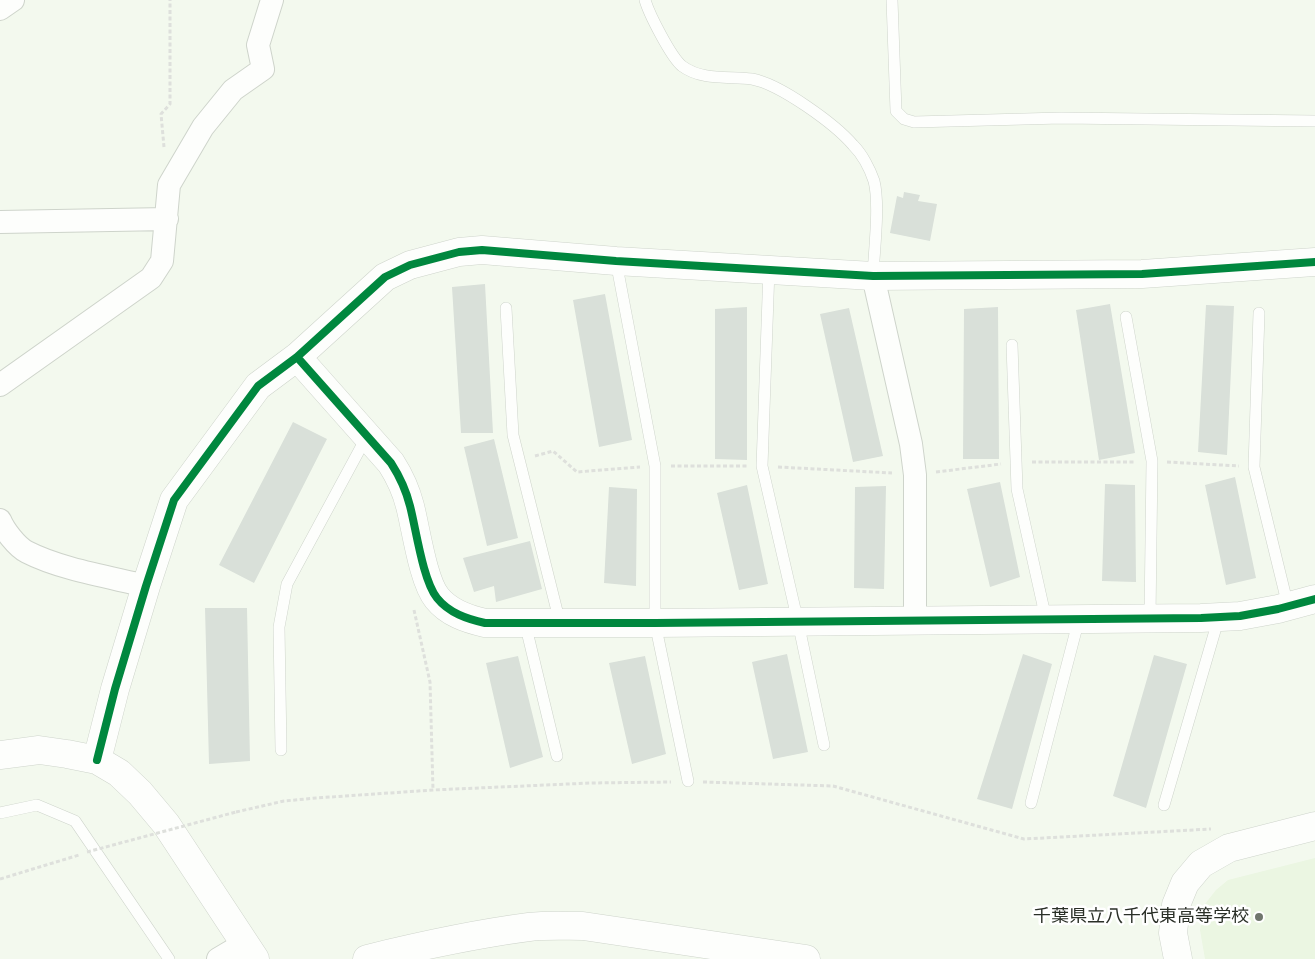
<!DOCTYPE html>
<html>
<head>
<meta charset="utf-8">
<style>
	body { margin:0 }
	canvas { display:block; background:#f3f9ee }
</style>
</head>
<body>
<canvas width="1315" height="959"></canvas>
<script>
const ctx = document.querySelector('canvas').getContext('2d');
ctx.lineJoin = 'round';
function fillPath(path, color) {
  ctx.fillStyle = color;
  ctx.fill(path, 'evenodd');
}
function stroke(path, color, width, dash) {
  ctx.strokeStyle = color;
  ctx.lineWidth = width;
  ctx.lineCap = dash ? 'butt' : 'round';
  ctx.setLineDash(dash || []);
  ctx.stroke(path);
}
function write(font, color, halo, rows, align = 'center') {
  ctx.font = font + ' Poppins,"Noto Sans JP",sans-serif';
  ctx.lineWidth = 5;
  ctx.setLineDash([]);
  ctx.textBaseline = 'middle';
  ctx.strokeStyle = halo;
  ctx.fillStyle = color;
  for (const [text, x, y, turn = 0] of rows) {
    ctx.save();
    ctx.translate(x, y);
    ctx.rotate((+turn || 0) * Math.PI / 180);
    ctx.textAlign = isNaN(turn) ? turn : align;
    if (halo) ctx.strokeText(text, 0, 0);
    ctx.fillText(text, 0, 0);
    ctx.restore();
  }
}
fillPath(new Path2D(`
	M1315 858V959H1205L1200 930 1205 904 1216 890 1228 880Z`), '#ebf6e2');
fillPath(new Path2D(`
	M904 192 920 195 918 201 937 204 930 241 890 233 897 196 903 198Z
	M485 284 493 433H461L452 287Z
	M605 294 632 440 599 447 573 300Z
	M1110 304 1135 453 1099 460 1076 310Z
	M1206 305 1234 306 1227 455 1198 452Z
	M747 307V460L715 459V309Z
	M998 307 999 459H963L964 309Z
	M849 308 883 456 853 462 820 314Z
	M293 422 327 439 254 583 219 565Z
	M494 439 518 538 487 546 464 447Z
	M1235 477 1256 578 1226 585 1205 485Z
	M1000 482 1020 577 990 587 967 489Z
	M1105 484 1135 485 1136 582 1102 581Z
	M747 485 768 584 739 590 717 493Z
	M886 486 884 589 854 588 855 487Z
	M609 487 637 489 636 586 604 583Z
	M530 541 542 589 496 602 494 586 474 592 463 558Z
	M205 608H247L250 761 209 764Z
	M787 654 808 752 773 759 752 662Z
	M1023 654 1052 664 1012 809 977 799Z
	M1154 655 1187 664 1146 808 1113 796Z
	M518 656 543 757 510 768 486 663Z
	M645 656 666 754 632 764 609 663Z`), '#d9e0d9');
const service = new Path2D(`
	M645 0C649 14 671 57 682 66 702 81 729 76 752 79 780 84 835 124 853 145 862 154 870 169 874 181 880 205 874 251 873 276
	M892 0 896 111 904 119 914 122 1061 118 1315 121
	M616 261 655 466V623L688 781
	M769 269 762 466 798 622 824 745
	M506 308 513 435 560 623
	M1259 313 1254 467 1288 606
	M1126 317 1152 461 1150 618
	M1012 345 1017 489 1046 619
	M525 623 557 756
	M281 750 279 627 287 584 367 436
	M1031 803 1079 619
	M1164 805 1219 617
	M0 813 37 805 75 821 169 959`);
const minor = new Path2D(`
	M0 9 13 0
	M0 222 167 219
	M873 276 911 444 915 475V620
	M0 385 151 278 162 261 169 185 203 127 233 90 263 69 258 45 272 0
	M0 520C4 530 17 547 27 552 60 569 109 577 146 586
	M218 959 245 943`);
const tertiary = new Path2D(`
	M297 357 391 463C400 477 406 490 410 506 416 529 423 581 437 598 449 613 467 619 485 623H655L1201 618 1240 616 1278 609 1315 599
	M0 755 39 750 67 754 97 760 119 773 140 793 166 824 255 959
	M97 760 115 689 146 586 174 500 258 386 297 357 385 277 410 265 459 252 482 250 616 261 873 276 1142 274 1315 262
	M367 959C420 946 475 934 529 927 547 925 565 926 583 926L806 959
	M1178 959 1173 933 1176 905 1185 883 1201 864 1229 848 1315 826`);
stroke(service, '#ced4cb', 12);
stroke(minor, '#ced4cb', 24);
stroke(tertiary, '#ced4cb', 29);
stroke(new Path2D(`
	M164 147 161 114 170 104V0
	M535 456 553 451 577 472 640 467
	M1032 462H1136
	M1167 462 1239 466
	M671 466H747
	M778 467 892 473
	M936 472 1001 464
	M414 610 430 682 433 790
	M703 782 833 786 1024 839 1211 829
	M236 812 284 801 316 798 433 790 591 783 671 782
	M0 879 79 855`), '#dee0dc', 3, [4, 2.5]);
stroke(service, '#fdfefc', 11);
stroke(minor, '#fdfefc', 22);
stroke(tertiary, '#fdfefc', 28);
stroke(new Path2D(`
	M87 852 236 812`), '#dee0dc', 3, [4, 2.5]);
stroke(new Path2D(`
	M297 357 391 463C400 477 406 490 410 506 416 529 423 581 437 598 449 613 467 619 485 623H655L1201 618 1240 616 1278 609 1315 599
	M97 760 115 689 146 586 174 500 258 386 297 357 385 277 410 265 459 252 482 250 616 261 873 276 1142 274 1315 262`), '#00873e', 8);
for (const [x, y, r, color] of [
	[1259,917,5,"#70766d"]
]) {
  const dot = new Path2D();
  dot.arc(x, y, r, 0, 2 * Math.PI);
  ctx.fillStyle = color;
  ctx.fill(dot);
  stroke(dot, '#fff', 2);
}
write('18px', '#2a2f27', '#fff', [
	["千葉県立八千代東高等学校",1249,917]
], 'right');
</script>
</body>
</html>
